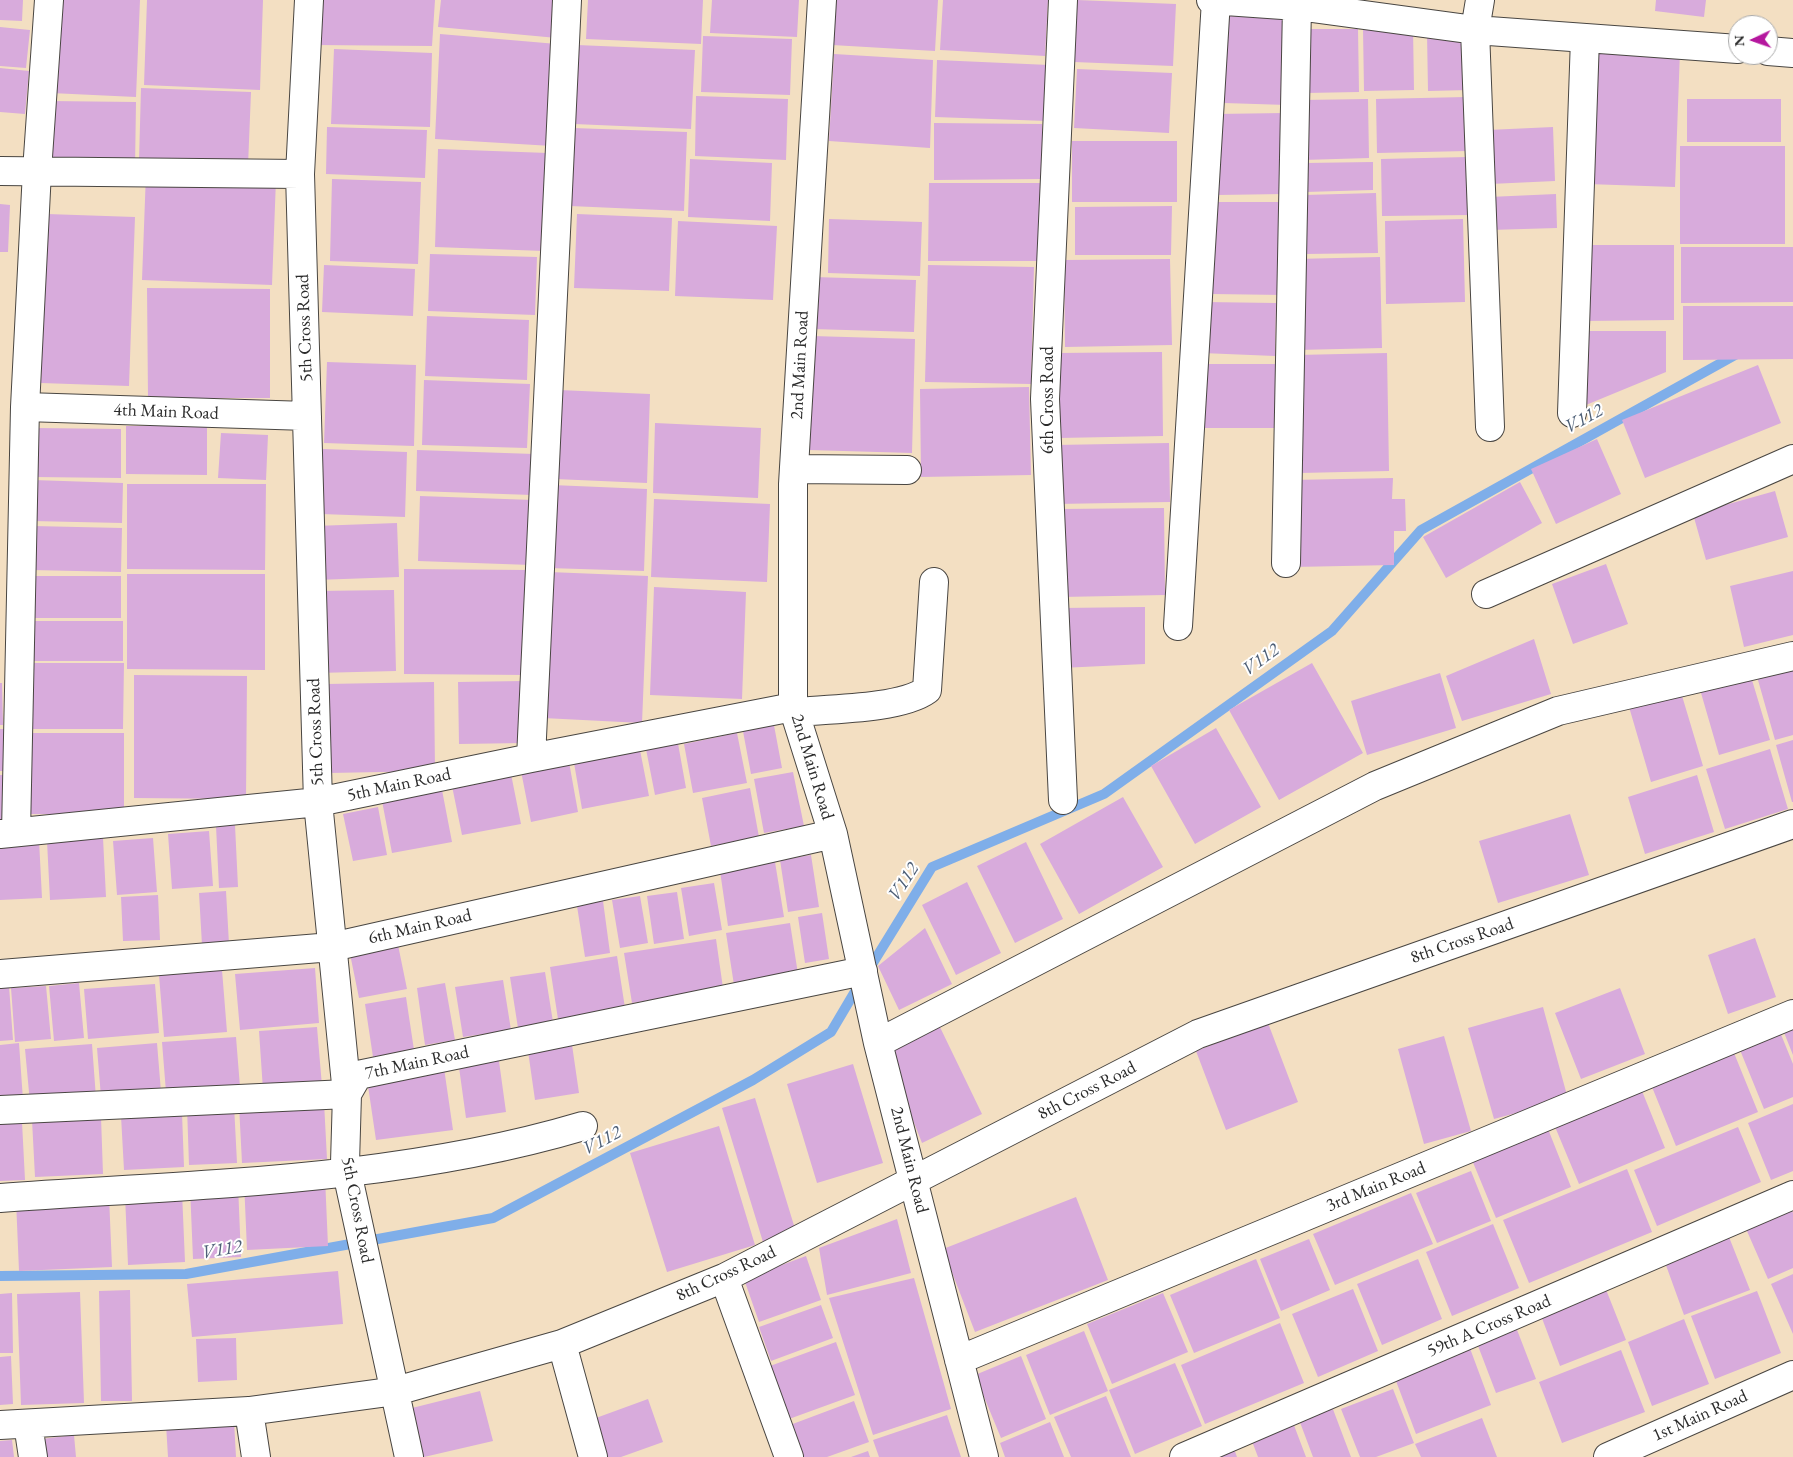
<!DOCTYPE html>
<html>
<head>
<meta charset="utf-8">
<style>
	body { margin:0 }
	#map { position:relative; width:1793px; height:1457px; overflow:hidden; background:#f3dfc2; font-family:"EB Garamond",serif }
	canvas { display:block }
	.north { position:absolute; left:1728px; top:15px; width:50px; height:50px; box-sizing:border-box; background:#fff; border:1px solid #aaa; border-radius:50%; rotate:267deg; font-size:14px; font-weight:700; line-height:20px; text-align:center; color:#2b2b2b }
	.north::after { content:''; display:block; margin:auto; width:18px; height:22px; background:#b5179e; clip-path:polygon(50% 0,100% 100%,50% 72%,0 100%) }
</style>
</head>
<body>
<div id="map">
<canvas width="1793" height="1457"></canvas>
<div class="north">N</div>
</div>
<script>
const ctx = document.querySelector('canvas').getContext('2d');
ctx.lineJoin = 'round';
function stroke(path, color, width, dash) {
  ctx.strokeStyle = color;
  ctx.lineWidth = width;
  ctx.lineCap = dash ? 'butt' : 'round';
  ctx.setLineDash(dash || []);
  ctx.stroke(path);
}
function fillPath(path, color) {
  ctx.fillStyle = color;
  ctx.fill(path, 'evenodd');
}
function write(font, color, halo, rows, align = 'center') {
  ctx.font = font + ' "EB Garamond",serif';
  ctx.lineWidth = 4;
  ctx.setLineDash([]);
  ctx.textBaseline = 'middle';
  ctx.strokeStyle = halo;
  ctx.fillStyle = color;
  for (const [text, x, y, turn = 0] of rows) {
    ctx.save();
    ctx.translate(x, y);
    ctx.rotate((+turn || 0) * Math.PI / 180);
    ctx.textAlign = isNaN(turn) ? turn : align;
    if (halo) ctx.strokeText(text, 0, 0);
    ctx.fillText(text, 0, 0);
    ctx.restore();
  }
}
stroke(new Path2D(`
	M868 971 932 867 1104 794 1332 631 1421 530 1737 354
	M0 1276 186 1274 493 1218 753 1080 831 1032 860 983`), '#7faee9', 10);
fillPath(new Path2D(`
	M0 0H23L22 21 0 20Z
	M55 0H140L136 97 51 93Z
	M147 0H263L260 90 144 85Z
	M317 0H435L432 46 315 45Z
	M441 0H560L557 38 438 27Z
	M588 0H703L701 44 586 39Z
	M712 0H799L797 37 710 33Z
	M835 0H938L935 51 832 45Z
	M943 0H1048L1045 56 940 50Z
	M1077 0 1176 4 1173 66 1074 62Z
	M1656 0H1706L1704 17 1655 11Z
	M1225 16 1288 17 1287 105 1224 103Z
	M0 27 30 30 26 68 0 66Z
	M1413 28 1414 90 1364 91 1363 29Z
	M1305 29H1358L1359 92 1306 93Z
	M1469 32 1470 90 1428 91 1427 33Z
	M440 34 557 44 552 146 435 139Z
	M703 36 792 39 790 95 701 92Z
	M577 45 695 50 691 129 574 124Z
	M334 49 432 53 430 127 331 124Z
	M1592 49 1680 51 1675 187 1587 184Z
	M834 54 933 60 930 148 829 141Z
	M937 60 1049 65 1047 121 935 117Z
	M0 68 29 71 25 114 0 112Z
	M1077 69 1172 73 1169 133 1074 128Z
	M141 88 251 92 248 166 139 161Z
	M696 96 788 99 786 160 695 156Z
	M1466 97 1467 151 1377 153 1376 99Z
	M1368 99 1369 158 1303 160 1302 100Z
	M1687 99H1781V142H1687Z
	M49 101 136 102 135 168 48 167Z
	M1284 113V194L1217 195 1216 114Z
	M934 123 1042 124 1043 179 934 180Z
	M327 127 427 130 425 178 326 174Z
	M1553 127 1555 181 1490 184 1488 130Z
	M573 128 687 132 684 211 570 206Z
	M1072 141H1177V202H1072Z
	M1680 146H1785V244H1680Z
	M438 149 548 153 544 251 435 247Z
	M1468 157 1470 215 1382 216 1381 159Z
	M690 159 772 163 770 221 688 217Z
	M1373 162V190L1305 192V163Z
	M146 173 276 179 272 285 142 280Z
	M332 179 421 182 418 264 330 261Z
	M929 183H1042V261H928Z
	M1376 193 1378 253 1305 254 1304 195Z
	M1556 194 1557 228 1490 230 1489 197Z
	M1212 202H1284V295L1212 294Z
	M0 204 10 205 8 252H0Z
	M1172 206 1171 255H1075V207Z
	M47 214 135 217 129 386 41 383Z
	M577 214 672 218 669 291 574 288Z
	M829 219 922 222 920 276 828 273Z
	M1463 219 1465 302 1386 304 1385 221Z
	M678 221 777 226 773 300 675 296Z
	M1583 245H1674V320L1583 321Z
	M1681 247H1793V302L1681 303Z
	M430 254 537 257 535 315 428 311Z
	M1380 257 1382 348 1297 350 1295 259Z
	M1170 259 1172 345 1065 347 1064 260Z
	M324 265 415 269 413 316 322 312Z
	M928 265 1034 267 1031 384 925 382Z
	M813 277 916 280 914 332 812 329Z
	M147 288 270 289V398H148Z
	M1204 302 1276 303 1275 356 1202 353Z
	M1683 306H1793V359L1683 360Z
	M427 316 529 320 527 380 425 376Z
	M1581 331H1666V372L1581 407Z
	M812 336 915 339 912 453 809 450Z
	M1162 352 1163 436 1058 438 1057 353Z
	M1387 353 1389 471 1300 473 1297 355Z
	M327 362 416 365 414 446 324 443Z
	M1205 364H1279V428H1204Z
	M1758 365 1781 423 1645 478 1622 420Z
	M424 380 530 384 527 448 422 445Z
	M1029 387 1031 475 921 477 920 389Z
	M559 390 650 394 647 483 555 479Z
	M655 423 761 428 758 498 653 493Z
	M126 426H207V475L126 474Z
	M35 428 121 429V478L35 477Z
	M221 433 268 435 266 480 218 478Z
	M1597 439 1621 494 1556 524 1531 469Z
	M1169 443 1170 502 1056 504 1055 445Z
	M323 449 407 452 405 517 321 514Z
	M417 450 534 454 532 495 416 491Z
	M1393 478 1392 499H1405L1406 531H1394V565L1293 567 1291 480Z
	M33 480 123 483 122 523 32 521Z
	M1520 482 1542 523 1446 578 1423 537Z
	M127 484H266L265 570 127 569Z
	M552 485 647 489 644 571 548 568Z
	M1775 491 1788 537 1706 560 1693 514Z
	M420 496 533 500 531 565 418 561Z
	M654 499 770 504 767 582 651 577Z
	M1164 508 1165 595 1061 597 1060 509Z
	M397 523 399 577 316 580 315 526Z
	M33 526 122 528 121 572 32 570Z
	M1606 564 1628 624 1573 644 1552 584Z
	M404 569 528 570 527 675 404 674Z
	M1793 571V635L1744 647 1730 586Z
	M549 572 648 576 642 723 543 718Z
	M127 574H265V670L127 669Z
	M35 576H121V618H35Z
	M654 587 746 592 742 699 650 695Z
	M394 590 396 671 317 673 315 591Z
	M1145 607V664L1061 668V608Z
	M33 621H123V661H33Z
	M1534 639 1551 694 1462 721 1446 676Z
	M1793 662V735L1775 740 1756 673Z
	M31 663H124L123 729H30Z
	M1312 663 1363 753 1279 800 1229 710Z
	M1749 670 1770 740 1719 755 1699 686Z
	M1440 673 1456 728 1367 755 1351 701Z
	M134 675 247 676 246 799 134 798Z
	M523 681 524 743 459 744 458 682Z
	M434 682 435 771 329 773 327 684Z
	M0 683H2L3 725H0Z
	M1680 689 1703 766 1651 782 1627 700Z
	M773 720 782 768 751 774 742 726Z
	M1216 728 1261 807 1195 844 1151 766Z
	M0 729H6V771H0Z
	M24 733H124V815L24 814Z
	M737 733 747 783 693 793 684 744Z
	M677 738 686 788 655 795 645 744Z
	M1793 740V802H1792L1776 745Z
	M1770 749 1788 809 1725 829 1706 769Z
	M640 750 649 796 582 809 574 763Z
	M569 762 578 812 531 822 521 771Z
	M793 772 804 826 764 833 754 779Z
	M511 774 521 824 462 835 452 786Z
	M0 775H7V824H0Z
	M1697 775 1714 832 1645 854 1628 797Z
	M750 788 759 837 711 846 702 798Z
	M442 790 452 842 392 853 382 801Z
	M1123 797 1163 867 1079 914 1040 844Z
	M378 807 387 855 353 861 343 814Z
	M1570 814 1589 875 1498 903 1479 841Z
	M235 825 238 887 219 888 216 826Z
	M209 831 213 886 172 889 168 834Z
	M103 838 106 897 50 900 47 841Z
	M153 838 157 892 117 895 113 841Z
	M39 840 42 898 0 900V842Z
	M1026 842 1063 919 1015 943 977 866Z
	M811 855 819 907 788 912 780 860Z
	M775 862 784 917 728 926 720 871Z
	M967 882 1001 953 956 975 922 905Z
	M714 883 722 930 689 936 681 888Z
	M226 891 229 944 202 945 199 893Z
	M677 892 684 939 654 944 647 896Z
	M158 895 160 940 123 941 121 897Z
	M640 896 648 943 620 948 612 900Z
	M603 901 610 953 585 957 577 906Z
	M822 913 829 959 805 963 798 917Z
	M790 923 798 974 734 985 726 933Z
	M925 928 952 984 899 1010 878 966Z
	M1755 938 1776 997 1728 1014 1708 955Z
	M716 939 723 988 632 1003 624 953Z
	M397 940 407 989 359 998 349 949Z
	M617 956 625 1008 558 1019 550 967Z
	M315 968 319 1023 240 1030 235 974Z
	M222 970 227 1032 164 1037 159 975Z
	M545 972 553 1022 518 1028 510 977Z
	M503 980 511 1030 463 1037 455 987Z
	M79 983 84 1038 54 1041 49 986Z
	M445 983 455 1040 425 1045 417 988Z
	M155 984 159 1033 88 1039 84 989Z
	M9 986 13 1040 0 1041V987Z
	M46 986 51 1039 15 1042 11 988Z
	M1620 988 1645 1054 1581 1079 1555 1013Z
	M406 997 414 1050 373 1057 365 1004Z
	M1543 1007 1568 1099 1494 1119 1468 1028Z
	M937 1021 982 1114 922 1143 885 1049Z
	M1268 1023 1298 1102 1226 1130 1196 1051Z
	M1793 1026V1055L1783 1030Z
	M317 1027 322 1086 263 1090 259 1031Z
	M1780 1032 1793 1064V1097L1764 1109 1740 1050Z
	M1444 1036 1471 1131 1424 1144 1398 1049Z
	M236 1037 240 1087 166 1092 162 1042Z
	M571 1038 579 1093 535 1100 527 1044Z
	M19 1043 23 1100 0 1102V1045Z
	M157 1043 161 1092 101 1097 97 1048Z
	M92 1044 96 1098 30 1103 25 1049Z
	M1734 1053 1758 1112 1676 1146 1652 1087Z
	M498 1054 506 1112 466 1118 458 1060Z
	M853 1064 883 1163 817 1183 787 1084Z
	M444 1068 453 1130 376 1140 367 1079Z
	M1640 1086 1665 1148 1579 1184 1553 1122Z
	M755 1098 796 1232 763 1242 722 1108Z
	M324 1102 327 1159 242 1163 239 1105Z
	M1793 1104V1171L1771 1180 1748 1123Z
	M234 1105 237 1163 189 1165 187 1107Z
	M182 1113 184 1167 124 1170 121 1116Z
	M101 1117 103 1174 35 1177 32 1120Z
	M22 1122 25 1180 0 1181V1123Z
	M719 1126 755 1245 667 1272 630 1153Z
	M1738 1127 1761 1182 1657 1226 1634 1170Z
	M1548 1129 1571 1187 1496 1218 1472 1160Z
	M1627 1169 1652 1232 1529 1283 1503 1220Z
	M1471 1171 1491 1221 1437 1243 1416 1193Z
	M325 1177 328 1246 247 1250 244 1181Z
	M238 1185 241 1257 193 1259 190 1187Z
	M182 1192 185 1262 128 1265 125 1195Z
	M1411 1193 1433 1244 1335 1285 1313 1234Z
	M109 1196 112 1267 19 1271 16 1200Z
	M1076 1197 1108 1280 975 1332 943 1249Z
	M1788 1202 1793 1213V1268L1768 1279 1743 1222Z
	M897 1219 911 1273 827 1295 819 1248Z
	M1493 1224 1519 1288 1452 1316 1426 1252Z
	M1727 1232 1750 1290 1684 1315 1663 1257Z
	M1309 1239 1330 1290 1281 1311 1260 1259Z
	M806 1256 821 1300 759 1322 744 1279Z
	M1256 1259 1280 1318 1194 1353 1170 1295Z
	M1418 1259 1442 1319 1382 1345 1357 1284Z
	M338 1271 343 1324 192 1337 187 1284Z
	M1793 1274V1334L1771 1284Z
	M914 1278 951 1409 873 1435 829 1298Z
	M1605 1287 1626 1340 1560 1366 1540 1313Z
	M1353 1289 1378 1351 1318 1377 1292 1314Z
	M130 1290 132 1401H101L99 1291Z
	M1757 1291 1781 1353 1715 1379 1691 1316Z
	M80 1292 84 1403 21 1405 17 1294Z
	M12 1293 13 1353H0V1294Z
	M1163 1293 1188 1352 1112 1384 1087 1324Z
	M821 1305 833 1338 771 1361 759 1327Z
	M1684 1319 1709 1384 1652 1406 1628 1342Z
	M1514 1322 1536 1379 1496 1393 1475 1338Z
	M1280 1323 1304 1383 1205 1424 1181 1365Z
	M1084 1331 1108 1391 1050 1415 1026 1355Z
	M236 1338 237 1380 198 1382 196 1339Z
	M836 1342 855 1395 789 1419 770 1366Z
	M1468 1343 1491 1405 1416 1434 1393 1373Z
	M1621 1350 1645 1412 1562 1443 1539 1382Z
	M11 1356 13 1404 0 1405V1357Z
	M1021 1356 1046 1419 1001 1438 975 1375Z
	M1175 1363 1202 1426 1135 1454 1109 1390Z
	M1393 1389 1414 1443 1376 1457H1360L1341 1409Z
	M480 1391 493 1441 424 1457 412 1408Z
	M1106 1396 1131 1457H1071L1054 1417Z
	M648 1399 663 1442 621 1457H598L585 1422Z
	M854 1401 869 1442 827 1457H801L790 1425Z
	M1331 1404 1351 1457H1313L1298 1417Z
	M947 1415 961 1457H879L873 1440Z
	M1482 1418 1497 1457H1421L1415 1444Z
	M1292 1420 1306 1457H1258L1250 1436Z
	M234 1421 236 1457H168L166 1424Z
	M1050 1422 1064 1457H1005L1000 1443Z
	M74 1435 76 1457H43L42 1439Z
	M12 1440 14 1457H0V1441Z
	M1233 1446 1237 1457H1205Z
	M868 1451 870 1457H851Z`), '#d8abdc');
const minor = new Path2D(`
	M309 0 300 174 318 802 347 1094 345 1163 409 1457
	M822 0 793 484V707L833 834 878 1043 984 1457
	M1211 0 1297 6 1475 30 1738 49
	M1480 0 1475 30 1490 427
	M1768 51 1793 53
	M0 171 300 174
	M25 407 307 416
	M1572 413 1585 38
	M794 469 907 470
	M1286 563 1297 6
	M1486 594 1793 459
	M1178 626 1216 0
	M795 712C829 709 901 709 927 690L934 582
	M531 758 567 0
	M1063 800 1045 399 1063 0
	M16 832 25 407 37 171 49 0
	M0 834 318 802 531 758 793 707
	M0 974 332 947 833 834
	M878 1043 1375 786 1558 711 1793 656
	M0 1110 347 1094 358 1075 863 971
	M0 1198C195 1184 395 1182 583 1126
	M724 1278 789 1457
	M562 1344 593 1457
	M959 1360 1793 1014
	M249 1411 256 1457
	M28 1424 33 1457
	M0 1425 249 1411 396 1391 562 1344 724 1278 1198 1034 1793 824
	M1184 1457 1793 1195
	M1608 1457 1793 1375`);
stroke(minor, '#494642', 30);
stroke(minor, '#fff', 28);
write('18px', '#2b2b2b', '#fff', [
	["5th Cross Road",305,328,-92],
	["2nd Main Road",800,365,-87],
	["6th Cross Road",1048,400,-90],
	["4th Main Road",166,412,2],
	["5th Cross Road",316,732,-92],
	["2nd Main Road",812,767,73],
	["5th Main Road",399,785,-12],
	["6th Main Road",420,927,-13],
	["8th Cross Road",1462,941,-19],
	["7th Main Road",417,1063,-12],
	["8th Cross Road",1087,1091,-27],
	["2nd Main Road",909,1160,76],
	["3rd Main Road",1376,1187,-22],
	["5th Cross Road",357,1210,79],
	["8th Cross Road",726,1274,-25],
	["59th A Cross Road",1489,1326,-23],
	["1st Main Road",1700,1416,-24]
]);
write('italic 19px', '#4d5f77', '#fff', [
	["V112",1584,419,-29],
	["V112",1261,660,-36],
	["V112",904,882,-57],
	["V112",602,1141,-28],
	["V112",222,1250,-10]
]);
</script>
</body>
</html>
